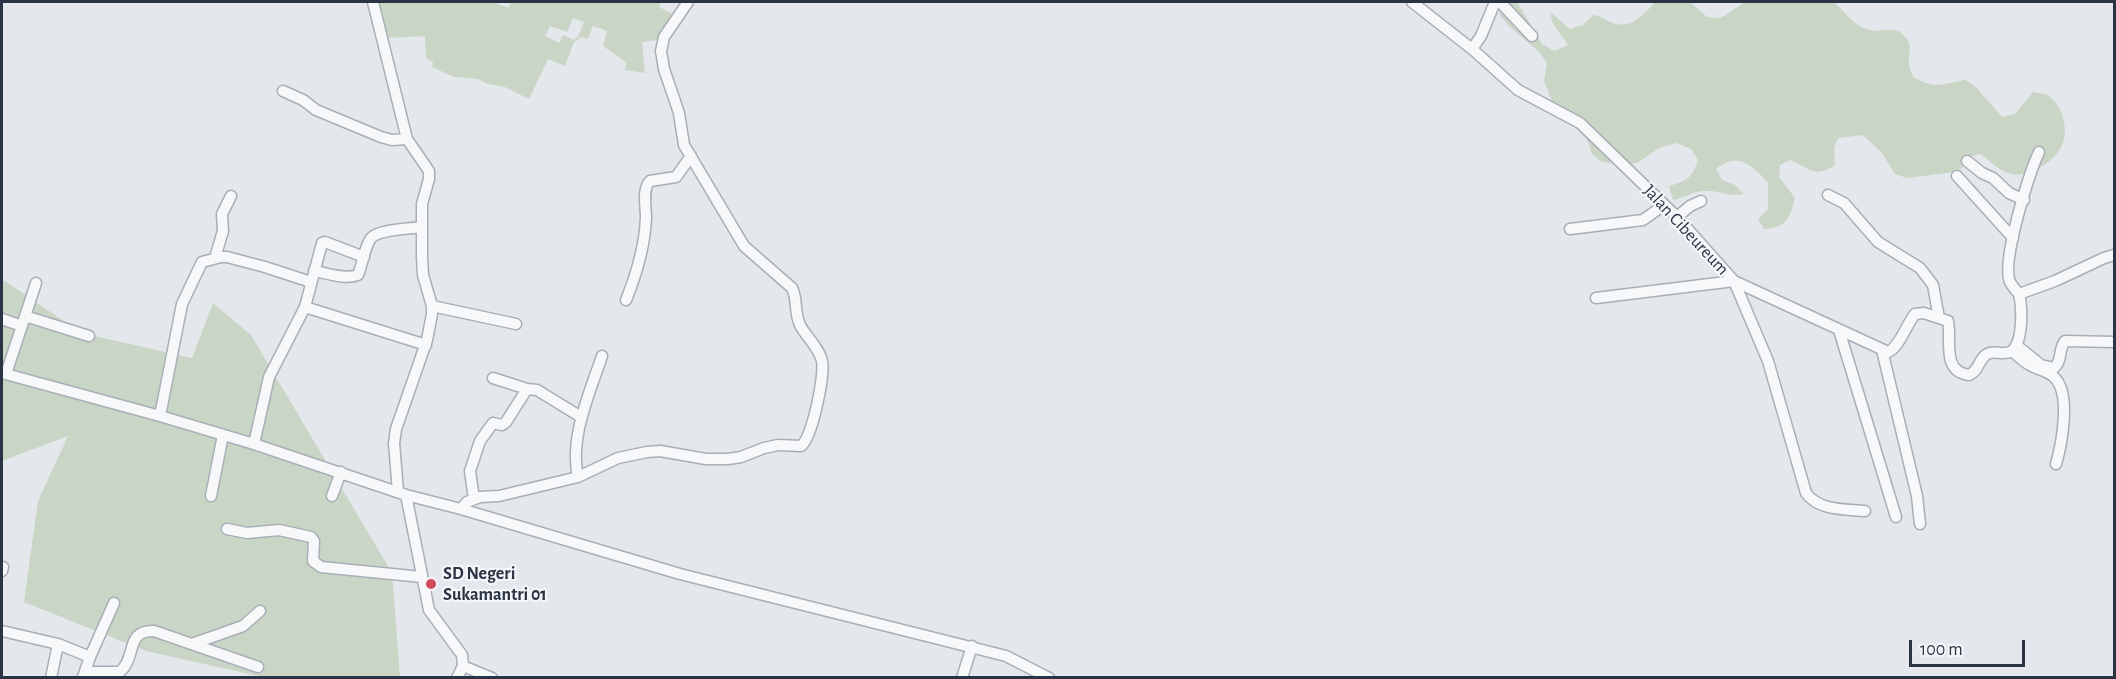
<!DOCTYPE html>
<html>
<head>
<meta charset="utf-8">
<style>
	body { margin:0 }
	#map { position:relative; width:2116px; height:679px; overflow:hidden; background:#e4e7ec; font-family:"Alegreya Sans",sans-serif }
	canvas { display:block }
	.frame { position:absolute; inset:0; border:3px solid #2b3445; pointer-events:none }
	.scale { position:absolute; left:1909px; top:640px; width:116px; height:27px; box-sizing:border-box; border:3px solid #2b3445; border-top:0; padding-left:8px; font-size:18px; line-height:21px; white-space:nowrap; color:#2b3445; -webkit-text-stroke:4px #f4f6f9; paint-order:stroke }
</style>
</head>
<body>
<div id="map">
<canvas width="2116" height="679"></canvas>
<div class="frame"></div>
<div class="scale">100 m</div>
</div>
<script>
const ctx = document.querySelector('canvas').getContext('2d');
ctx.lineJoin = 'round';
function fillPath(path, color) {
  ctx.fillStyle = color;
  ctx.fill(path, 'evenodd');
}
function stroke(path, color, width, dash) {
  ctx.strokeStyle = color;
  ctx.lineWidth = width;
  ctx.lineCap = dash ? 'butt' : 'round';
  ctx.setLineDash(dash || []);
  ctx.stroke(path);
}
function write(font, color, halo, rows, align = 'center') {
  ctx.font = font + ' "Alegreya Sans",sans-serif';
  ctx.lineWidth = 4.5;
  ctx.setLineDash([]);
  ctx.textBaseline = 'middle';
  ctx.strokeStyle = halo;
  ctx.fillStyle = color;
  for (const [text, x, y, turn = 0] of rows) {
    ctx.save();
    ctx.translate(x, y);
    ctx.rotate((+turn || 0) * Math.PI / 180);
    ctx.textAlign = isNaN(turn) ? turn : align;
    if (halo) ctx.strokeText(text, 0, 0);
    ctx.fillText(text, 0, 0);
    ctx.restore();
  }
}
fillPath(new Path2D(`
	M378 2H494L508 8 511 2H661L659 7 673 14 657 40 642 42 645 73 625 70 626 62 603 46 607 31 593 26 588 39 581 37 574 42 565 66 548 59 529 99 505 87 488 84 478 79 454 77 432 67 433 62 426 58 425 36 388 38ZM573 18 584 22 578 37 574 40 563 35 559 43 545 36 550 26 567 32Z
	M1500 2H1517L1542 44 1554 51 1568 45C1560 32 1552 27 1550 12L1570 29 1583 25 1593 15C1601 16 1603 19 1610 22 1629 31 1644 15 1655 2H1690L1707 17 1721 18 1745 2H1833C1846 11 1852 26 1870 30 1883 33 1898 23 1908 41 1912 49 1908 56 1909 64 1909 68 1912 73 1913 77 1936 90 1941 84 1965 80L1976 87 2002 117 2015 114 2033 92C2037 93 2043 93 2047 95 2063 104 2069 130 2062 145 2057 157 2046 165 2034 170 2027 173 2020 176 2012 174 1999 172 1991 161 1980 154L1969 157 1963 167 1954 172 1907 178 1895 174 1882 153 1863 135 1838 138 1834 148 1835 165C1815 179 1810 168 1790 160L1780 165 1779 177 1795 198C1790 218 1786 228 1764 229L1758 219 1768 209V183C1753 165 1737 151 1716 169L1722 180 1735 185 1744 194C1728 197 1719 190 1705 191 1693 191 1685 198 1673 200L1669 186C1687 181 1692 178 1698 160L1691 149 1677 143 1659 148 1639 162 1628 165 1602 162 1592 154 1588 142 1581 131 1554 106 1544 81 1547 63 1540 53 1509 26 1500 15Z
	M5 281 81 333 192 358 213 303 251 335 392 573 400 677H263L146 651 24 602 38 501 68 436 2 461V282Z`), '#c9d6c5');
const minor = new Path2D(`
	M373 2 407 139 429 171V179L422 204V257L423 275 432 306V314L427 340 396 429 394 443 398 492
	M1412 2 1472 49 1518 90 1580 123 1677 217 1734 281 1768 361 1806 493C1819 511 1845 509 1865 511
	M1500 2 1532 36
	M1472 49 1481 36 1495 2
	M283 91 303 100 316 110 381 137 392 140 407 139
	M1967 161 1982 173 1993 178 2009 193 2024 200
	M1957 176 2013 238
	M1828 195 1844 203 1878 242 1920 268 1933 285 1939 318
	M1677 217 1690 206 1701 201
	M1570 229 1643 220 1664 205
	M215 258 223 231 222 214 231 196
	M314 271C327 273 346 280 358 275 363 263 364 248 371 238 379 229 410 229 422 227
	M2019 294C2016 290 2012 286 2010 282 2001 262 2029 174 2039 152
	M1596 298 1734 281 1888 352C1899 348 1906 325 1915 314L1924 313 1948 321C1952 341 1941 371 1969 375 1979 371 1978 360 1987 354 1994 350 2002 355 2010 352 2024 345 2022 306 2019 294L2055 281 2104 258 2114 255
	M626 300C637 273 645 245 646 217 646 206 642 189 650 181L676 177 691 156
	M432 306 516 324
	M305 307 426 345
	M25 316 89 336
	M2 319 22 326
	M1839 330 1896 517
	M2016 345 2041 365 2054 368C2063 360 2058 349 2065 341L2114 342
	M1882 350 1917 496 1920 524
	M2012 351C2018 356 2024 362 2030 365 2038 370 2049 371 2055 378 2071 395 2062 443 2056 464
	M2 373 160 416 254 444 406 495 461 509 680 574 1006 656 1049 678
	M6 374 36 283
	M527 389 537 390 581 417
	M160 416 182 304 202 262 221 257H227L265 267 311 282
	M254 444 269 377 305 307 322 243 325 242 364 257
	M578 477C569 438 590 392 602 356
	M406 495 429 610 462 655 463 666 457 678
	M211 496 223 435
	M332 496 341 472
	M474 499 470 471 480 441 493 423 502 425 506 422 527 389 493 378
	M461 509 467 502 480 497 499 496 578 477 618 458 647 452 660 451 706 459H728L741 457 764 448 778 445 801 446C812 439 825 375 822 361 819 347 806 337 800 325 794 313 798 300 792 288L744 246 684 145 679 113 664 69 661 51 664 37 688 2
	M227 529 247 533 279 530 311 537 314 541 313 561 321 567 422 577
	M2 571 3 567
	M2 631 58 644 51 678
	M58 644 90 657
	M192 644 243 626 260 611
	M463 666 492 678
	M85 672H120C137 657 125 630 154 631L258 667
	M83 677 90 657 114 603
	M962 678 972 646`);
stroke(minor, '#a9aeb7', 13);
stroke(minor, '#f7f8fa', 10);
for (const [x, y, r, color] of [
	[431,584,6,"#d1495b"]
]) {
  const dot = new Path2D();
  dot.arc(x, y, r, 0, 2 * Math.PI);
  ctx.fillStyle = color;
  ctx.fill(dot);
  stroke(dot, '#f4f6f9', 2);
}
write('18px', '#2b3445', '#f4f6f9', [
	["Jalan Cibeureum",1686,230,47]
]);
write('bold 18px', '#2b3445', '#f4f6f9', [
	["SD Negeri",443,574],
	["Sukamantri 01",443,595]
], 'left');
</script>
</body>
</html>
